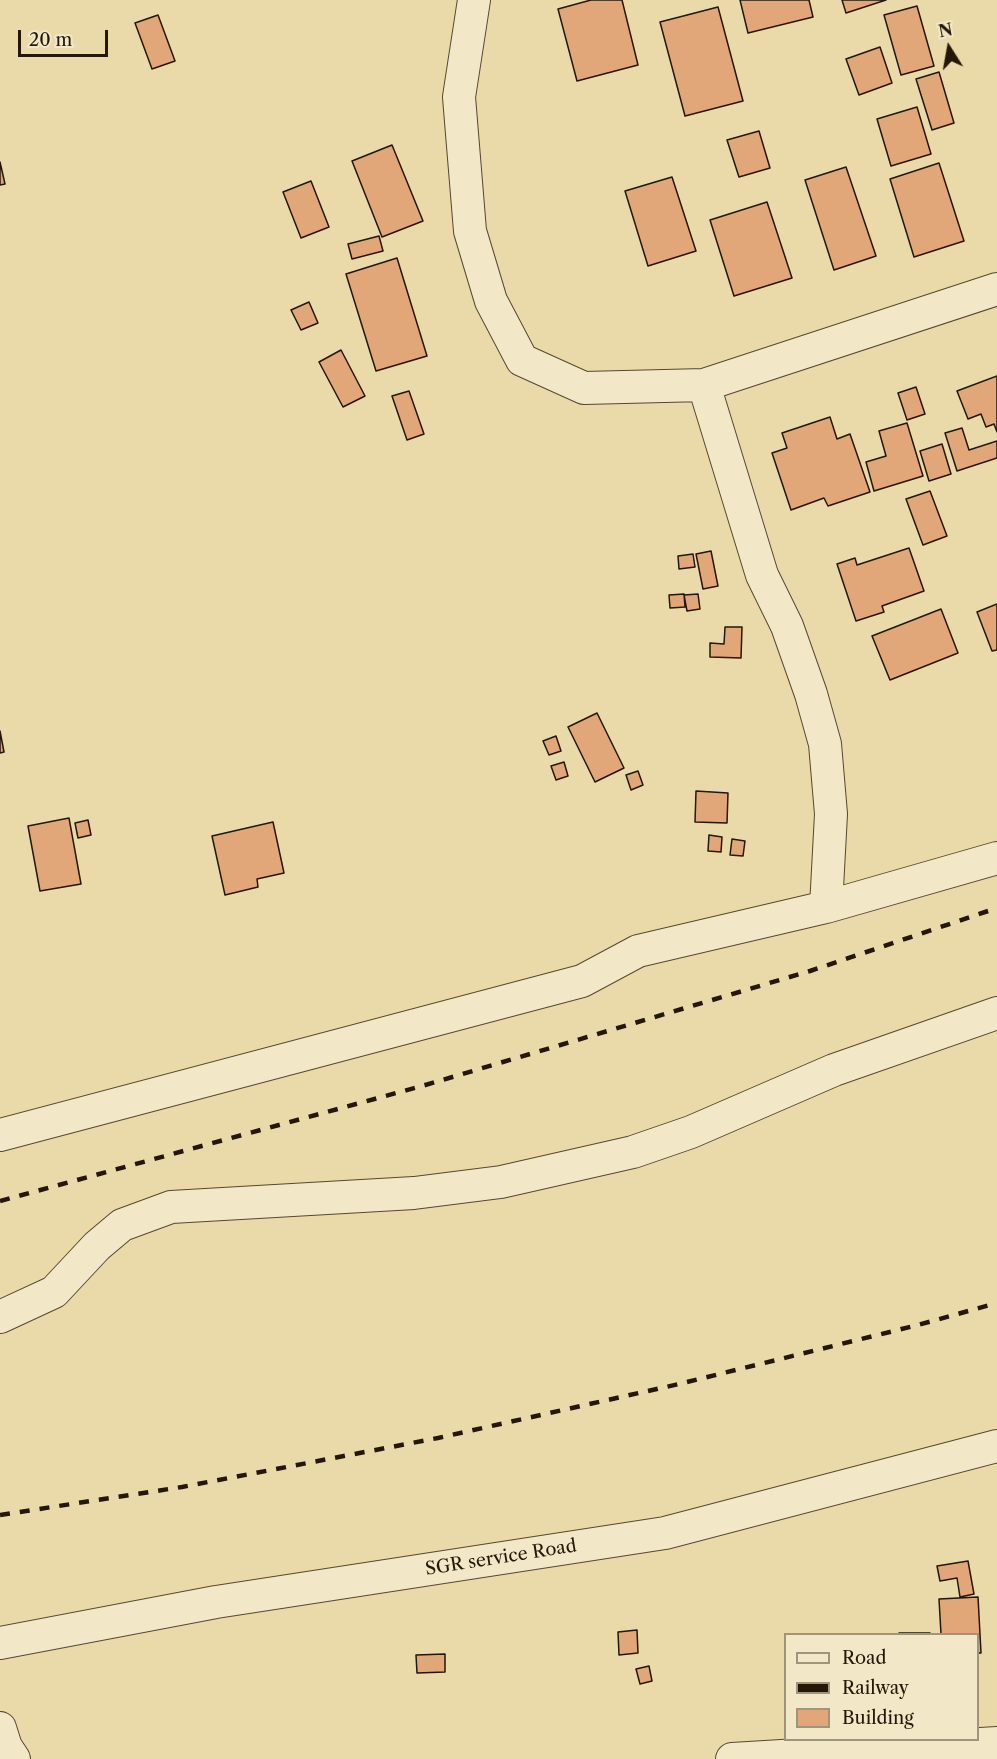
<!DOCTYPE html>
<html>
<head>
<meta charset="utf-8">
<style>
	body { margin:0 }
	#map { position:relative; width:997px; height:1759px; overflow:hidden; background:#ebdaa9; font-family:"Libre Caslon Text",serif }
	canvas { display:block }
	.legend { position:absolute; left:784px; top:1633px; width:195px; height:108px; box-sizing:border-box; background:#f2e7c7; border:2px solid #a0947a; margin:0; padding:8px 10px; list-style:none; font-size:18px; color:#241707 }
	.legend li { display:flex; align-items:center; gap:12px; height:30px }
	.legend b { width:30px; border:2px solid #a0947a }
	.north { position:absolute; left:919px; top:18px; width:60px; height:60px; -webkit-text-stroke:4px #f2e7c7; paint-order:stroke; rotate:349deg; font-size:16px; font-weight:700; line-height:24px; text-align:center; color:#241707 }
	.north::after { content:''; display:block; margin:auto; width:21px; height:27px; background:#241707; clip-path:polygon(50% 0,100% 100%,50% 72%,0 100%) }
	.scale { position:absolute; left:18px; top:30px; width:90px; height:27px; box-sizing:border-box; border:3px solid #241707; border-top:0; padding-left:8px; font-size:18px; line-height:21px; white-space:nowrap; color:#241707; -webkit-text-stroke:4px #f2e7c7; paint-order:stroke }
</style>
</head>
<body>
<div id="map">
<canvas width="997" height="1759"></canvas>
<ul class="legend">
<li><b style="height:8px;background:#f2e7c7"></b>Road</li>
<li><b style="height:8px;background:#241707"></b>Railway</li>
<li><b style="height:16px;background:#e2a779"></b>Building</li>
</ul>
<div class="north">N</div>
<div class="scale">20 m</div>
</div>
<script>
const ctx = document.querySelector('canvas').getContext('2d');
ctx.lineJoin = 'round';
function fillPath(path, color) {
  ctx.fillStyle = color;
  ctx.fill(path, 'evenodd');
}
function stroke(path, color, width, dash) {
  ctx.strokeStyle = color;
  ctx.lineWidth = width;
  ctx.lineCap = dash ? 'butt' : 'round';
  ctx.setLineDash(dash || []);
  ctx.stroke(path);
}
function write(font, color, halo, rows, align = 'center') {
  ctx.font = font + ' "Libre Caslon Text",serif';
  ctx.lineWidth = 4.5;
  ctx.setLineDash([]);
  ctx.textBaseline = 'middle';
  ctx.strokeStyle = halo;
  ctx.fillStyle = color;
  for (const [text, x, y, turn = 0] of rows) {
    ctx.save();
    ctx.translate(x, y);
    ctx.rotate((+turn || 0) * Math.PI / 180);
    ctx.textAlign = isNaN(turn) ? turn : align;
    if (halo) ctx.strokeText(text, 0, 0);
    ctx.fillText(text, 0, 0);
    ctx.restore();
  }
}
const building = new Path2D(`
	M591 0H622L638 65 577 81 558 9Z
	M740 0H809L813 17 748 33Z
	M842 0H886L846 13Z
	M917 6 934 66 901 75 884 15Z
	M718 7 743 101 685 116 660 22Z
	M158 15 175 61 152 69 135 23Z
	M880 47 892 83 859 95 846 59Z
	M939 72 954 123 932 130 916 79Z
	M917 107 931 154 891 166 877 119Z
	M759 131 770 168 739 177 727 140Z
	M392 145 423 221 382 237 352 161Z
	M0 162 5 184 0 185Z
	M939 163 964 241 914 257 890 179Z
	M846 167 876 256 834 270 805 180Z
	M672 177 696 251 648 266 625 191Z
	M311 181 329 227 301 238 283 192Z
	M767 202 792 278 734 296 710 220Z
	M379 236 383 251 352 259 348 244Z
	M397 258 427 356 376 371 346 274Z
	M309 302 318 323 301 330 291 310Z
	M341 350 365 396 343 407 319 362Z
	M997 376V432L994 424 986 427 981 414 968 419 957 391Z
	M916 387 925 414 907 420 898 393Z
	M409 391 424 434 407 440 392 396Z
	M830 417 837 439 850 434 870 492 828 506 824 498 791 510 772 453 787 448 782 433Z
	M907 423 923 476 874 491 866 462 886 456 879 431Z
	M962 428 969 450 997 441V458L957 471 945 433Z
	M942 444 951 474 929 481 920 451Z
	M930 491 947 536 923 545 906 499Z
	M909 548 924 591 882 606 884 612 856 621 837 564 855 558 857 565Z
	M711 551 718 586 703 589 696 554Z
	M693 554 695 567 679 569 678 556Z
	M684 594 685 607 670 608 669 595Z
	M698 594 700 609 687 611 684 595Z
	M997 604V650L992 651 977 612Z
	M941 609 958 653 890 680 872 636Z
	M725 627H742L741 658 710 657V643L724 644Z
	M597 713 624 768 595 782 568 727Z
	M0 731 4 752 0 753Z
	M556 736 561 751 549 755 543 741Z
	M564 762 568 776 556 780 551 766Z
	M638 771 643 785 631 790 626 775Z
	M696 791 728 793 727 823 695 822Z
	M69 818 81 884 40 891 28 826Z
	M88 820 91 835 78 838 75 823Z
	M273 822 284 873 257 879 258 887 225 895 212 836Z
	M709 835 722 837 721 852 708 851Z
	M732 839 745 841 743 856 730 855Z
	M968 1561 974 1594 960 1597 957 1578 940 1581 937 1566Z
	M978 1597 981 1653H978V1634H941L939 1599Z
	M637 1630 638 1653 619 1655 618 1632Z
	M899 1633H930V1634H899Z
	M445 1654V1672L417 1673 416 1655Z
	M649 1666 652 1681 640 1684 636 1669Z`);
fillPath(building, '#e2a779');
stroke(building, '#241707', 1.5);
const minor = new Path2D(`
	M474 0 459 97 470 231 491 301 522 360 584 388 704 385 997 289
	M704 385 762 575 787 626 811 694 825 744 831 814 826 907
	M0 1135 582 981 638 951 826 907 997 858
	M0 1317 54 1292 97 1246 122 1225 171 1207 414 1193 501 1182 633 1152 691 1132 834 1070 997 1013
	M0 1643 216 1602 665 1533 997 1446
	M0 1728 6 1747 14 1759
	M732 1759 997 1743`);
stroke(minor, '#564830', 34);
stroke(minor, '#f2e7c7', 32);
stroke(new Path2D(`
	M0 1201 422 1086 810 971 997 908
	M0 1515 182 1487 438 1438 679 1384 918 1325 997 1303`), '#241707', 4.5, [10, 10]);
write('18px', '#241707', '#f2e7c7', [
	["SGR service Road",501,1558,-9]
]);
</script>
</body>
</html>
